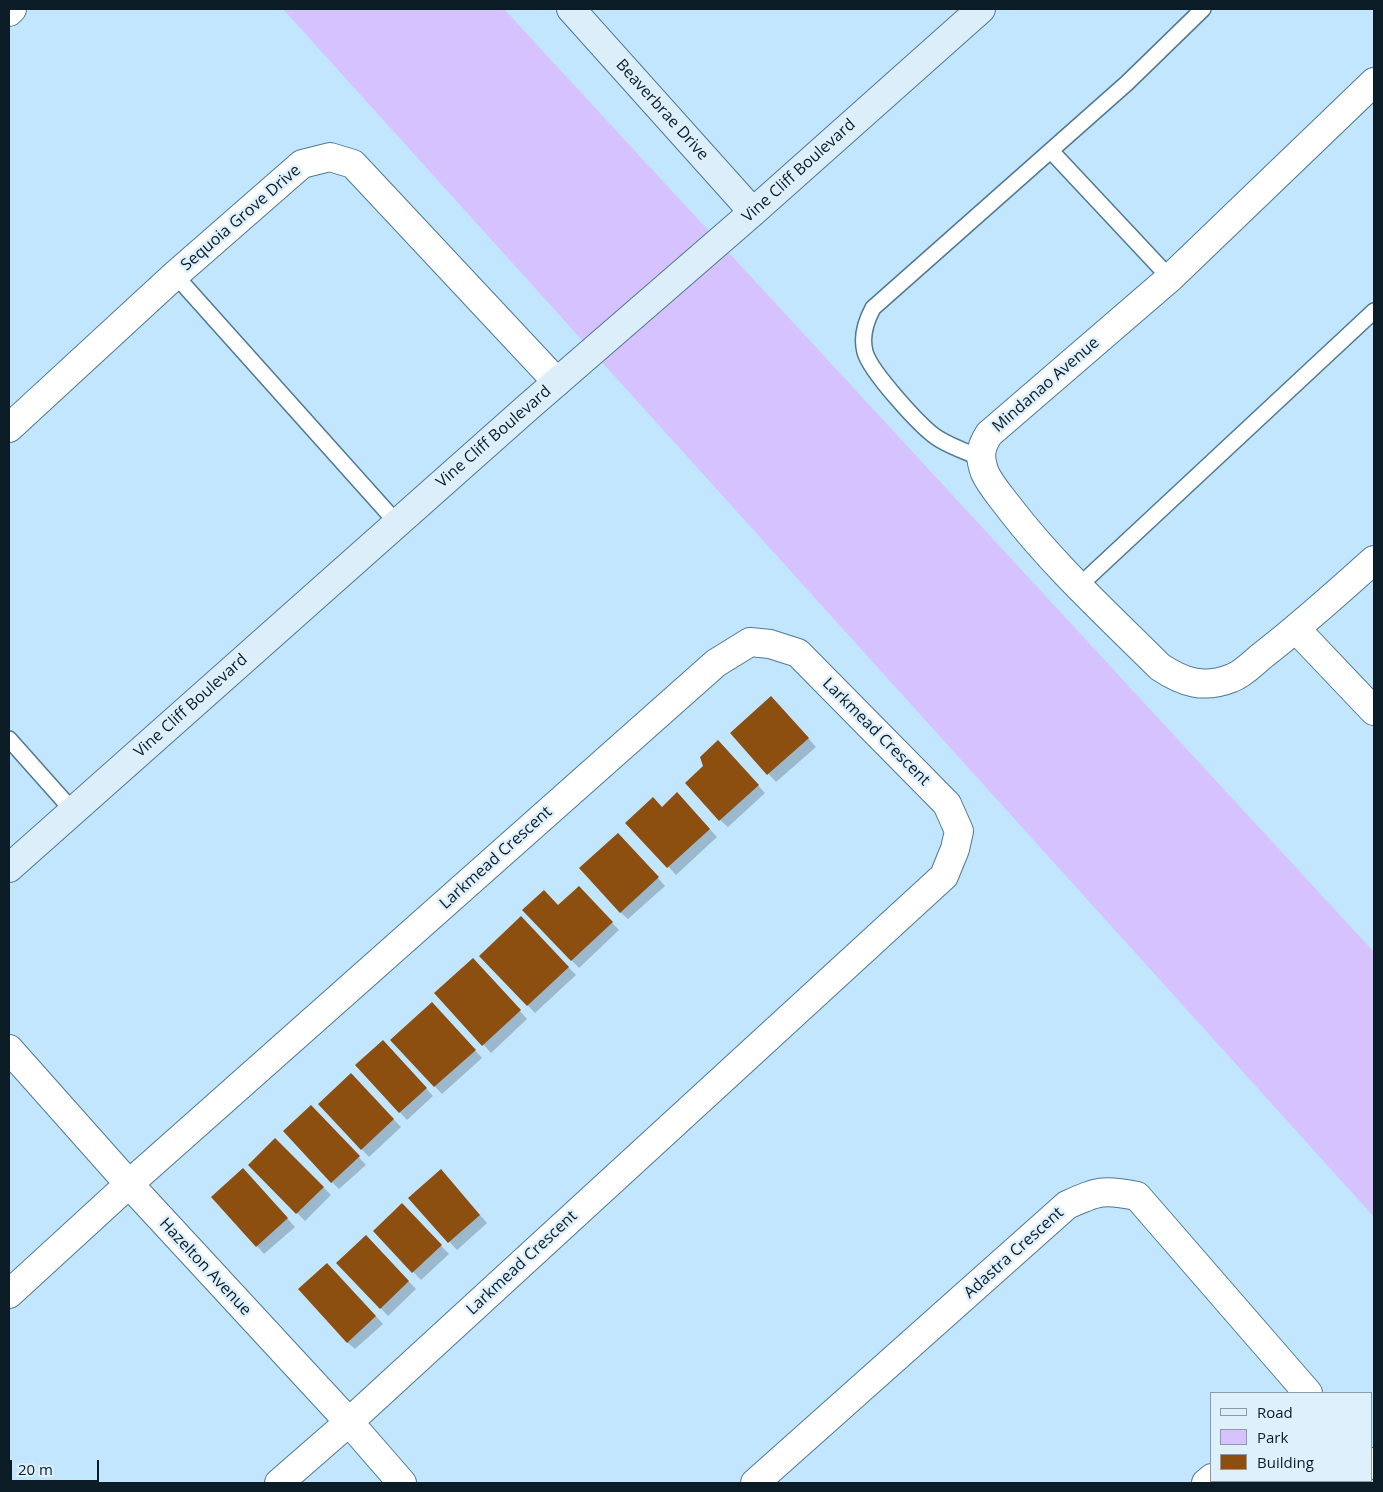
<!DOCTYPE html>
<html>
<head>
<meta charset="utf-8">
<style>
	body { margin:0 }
	#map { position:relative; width:1383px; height:1492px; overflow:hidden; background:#c3e6ff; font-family:"Open Sans",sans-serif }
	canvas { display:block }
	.frame { position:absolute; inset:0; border:10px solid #0b1c27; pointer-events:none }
	.legend { position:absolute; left:1210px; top:1392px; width:162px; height:90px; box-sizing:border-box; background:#dff0fd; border:1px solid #8a9ba7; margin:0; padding:6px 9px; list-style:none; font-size:15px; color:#0b1c27 }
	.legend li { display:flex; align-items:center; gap:10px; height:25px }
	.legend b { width:25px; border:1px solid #8a9ba7 }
	.scale { position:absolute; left:10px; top:1460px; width:89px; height:22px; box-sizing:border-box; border:2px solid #0b1c27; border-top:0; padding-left:6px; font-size:15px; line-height:18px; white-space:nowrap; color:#0b1c27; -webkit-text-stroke:4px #dff0fd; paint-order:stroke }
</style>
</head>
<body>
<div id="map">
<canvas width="1383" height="1492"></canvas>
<div class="frame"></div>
<ul class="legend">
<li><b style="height:6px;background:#dceefa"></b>Road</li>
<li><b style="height:14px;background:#d6c2ff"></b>Park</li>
<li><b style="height:14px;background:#8d4f10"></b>Building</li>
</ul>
<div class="scale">20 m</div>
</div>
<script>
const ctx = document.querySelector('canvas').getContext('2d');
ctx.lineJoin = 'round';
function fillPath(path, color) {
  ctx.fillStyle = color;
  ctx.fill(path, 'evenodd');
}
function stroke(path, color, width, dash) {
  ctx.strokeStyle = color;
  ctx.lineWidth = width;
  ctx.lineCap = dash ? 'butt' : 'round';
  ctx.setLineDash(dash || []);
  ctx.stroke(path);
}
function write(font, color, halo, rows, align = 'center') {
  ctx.font = font + ' "Open Sans",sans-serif';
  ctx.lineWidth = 5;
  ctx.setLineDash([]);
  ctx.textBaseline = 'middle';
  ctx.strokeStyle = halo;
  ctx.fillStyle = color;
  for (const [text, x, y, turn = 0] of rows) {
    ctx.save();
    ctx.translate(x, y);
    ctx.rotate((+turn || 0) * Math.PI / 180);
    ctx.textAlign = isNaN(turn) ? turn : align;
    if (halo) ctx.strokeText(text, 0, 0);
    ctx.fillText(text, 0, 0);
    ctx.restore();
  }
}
fillPath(new Path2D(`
	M283 9H504L1374 952V1217Z`), '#d6c2ff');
fillPath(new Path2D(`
	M779 705 816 747 776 782 732 733Z
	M725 749 765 793 728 827 720 820Z
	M685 802 717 837 676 875 627 823 662 808Z
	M626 842 665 886 628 919 620 912Z
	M579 888 619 930 579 968 524 910 558 906Z
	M521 918 576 975 535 1013 481 956Z
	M480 967 527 1019 491 1053 436 993Z
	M439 1011 482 1058 442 1094 392 1040Z
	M391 1049 433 1096 407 1120 357 1065Z
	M359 1083 401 1127 369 1157 320 1105Z
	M319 1114 366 1165 339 1189 332 1182Z
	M275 1139 331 1195 305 1221 250 1165Z
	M250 1177 295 1227 264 1254 257 1246Z
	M448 1179 487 1223 457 1250 410 1198Z
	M402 1205 449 1254 421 1280 374 1231Z
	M366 1237 416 1289 388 1316 338 1263Z
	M335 1272 383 1324 355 1349 347 1342Z`), '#0003');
fillPath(new Path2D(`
	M771 696 809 738 767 775 730 733Z
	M718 740 759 785 719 821 685 783 703 766 700 757Z
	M677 792 710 829 667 868 625 823 653 797 662 807Z
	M618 833 659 877 620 913 579 868Z
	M579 886 613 922 571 961 522 910 544 890 558 905Z
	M521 916 569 967 527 1006 479 956Z
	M473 958 521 1010 482 1046 434 993Z
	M432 1002 476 1050 434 1087 390 1040Z
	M383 1040 427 1088 399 1113 355 1065Z
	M351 1073 394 1119 361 1150 318 1104Z
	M311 1105 360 1156 331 1183 283 1131Z
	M275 1138 324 1187 296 1214 248 1165Z
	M243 1168 288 1218 256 1247 211 1197Z
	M441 1169 480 1215 448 1243 408 1198Z
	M402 1203 442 1245 412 1273 373 1231Z
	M366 1235 409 1281 380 1309 336 1263Z
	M327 1263 376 1316 347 1343 298 1289Z`), '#8d4f10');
const lane = new Path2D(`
	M1051 151 1170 278
	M175 275 397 523
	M981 458C967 452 952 447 939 439 922 429 870 371 865 352 861 337 866 321 873 308L1127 83 1203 9
	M1080 585 1374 311
	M9 739 73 811`);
const street = new Path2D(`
	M9 12 12 9
	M1374 82 1170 278 989 434C980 448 979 457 985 473 991 486 1002 498 1011 510 1055 567 1109 616 1160 667 1184 683 1204 689 1232 678 1243 674 1254 662 1263 655 1302 625 1338 592 1374 560
	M9 428 175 275 302 164 330 157 353 164 557 382
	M1296 629 1374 711
	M9 1049 129 1184 349 1422 402 1483
	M9 1294 129 1184 716 663 750 642 770 644 798 653 947 804 959 831 955 849 944 876 349 1422 279 1483
	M1372 1462 1374 1465
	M755 1483 1067 1205C1098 1191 1103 1189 1137 1196L1308 1393
	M1206 1483 1212 1478`);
const secondary = new Path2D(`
	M571 9 753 212
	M9 868 527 408 753 212 981 9`);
stroke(lane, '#4f7894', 18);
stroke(street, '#4f7894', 30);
stroke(secondary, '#4f7894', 30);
stroke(lane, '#fff', 15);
stroke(street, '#fff', 28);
stroke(secondary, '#dceefa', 28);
write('16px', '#0b1c27', '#dff0fd', [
	["Beaverbrae Drive",662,110,48],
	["Vine Cliff Boulevard",799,171,-42],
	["Sequoia Grove Drive",241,218,-41],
	["Mindanao Avenue",1046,385,-41],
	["Vine Cliff Boulevard",494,437,-41],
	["Vine Cliff Boulevard",191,706,-42],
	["Larkmead Crescent",876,732,45],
	["Larkmead Crescent",496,858,-42],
	["Adastra Crescent",1014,1253,-42],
	["Larkmead Crescent",522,1263,-43],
	["Hazelton Avenue",205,1267,47]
]);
</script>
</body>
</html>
